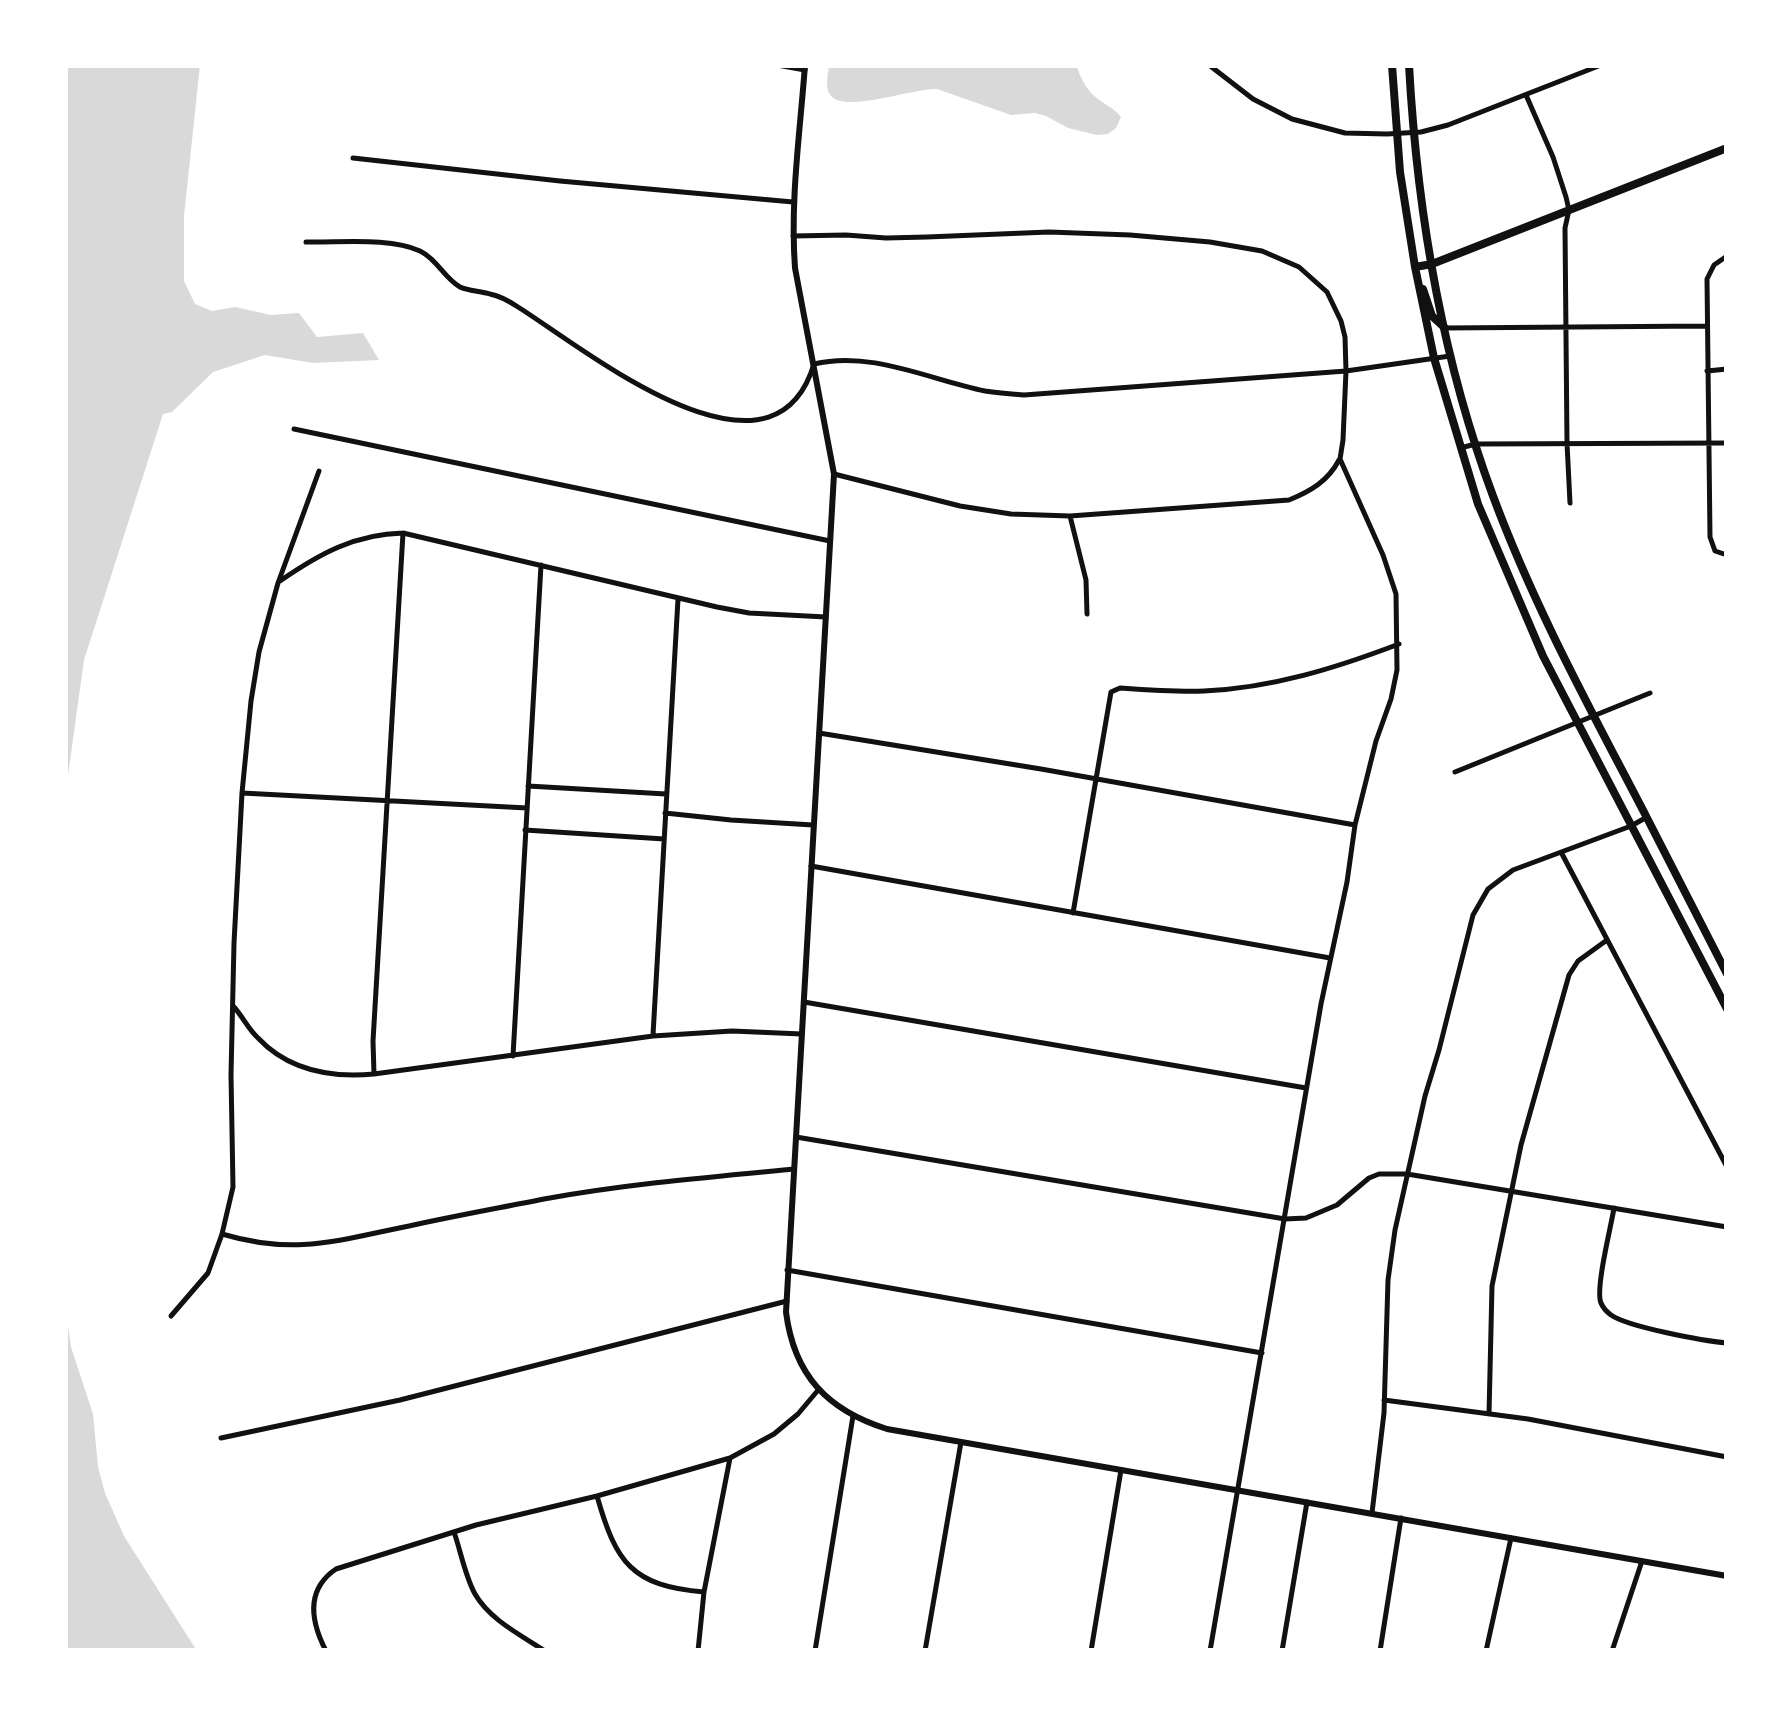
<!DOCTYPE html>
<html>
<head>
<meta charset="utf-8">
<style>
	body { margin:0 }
	#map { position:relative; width:1792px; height:1716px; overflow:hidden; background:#fff; font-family:"Noto Serif",serif }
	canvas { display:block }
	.frame { position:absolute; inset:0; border:68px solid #fff; pointer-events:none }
</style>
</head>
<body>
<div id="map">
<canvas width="1792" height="1716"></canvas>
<div class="frame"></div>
</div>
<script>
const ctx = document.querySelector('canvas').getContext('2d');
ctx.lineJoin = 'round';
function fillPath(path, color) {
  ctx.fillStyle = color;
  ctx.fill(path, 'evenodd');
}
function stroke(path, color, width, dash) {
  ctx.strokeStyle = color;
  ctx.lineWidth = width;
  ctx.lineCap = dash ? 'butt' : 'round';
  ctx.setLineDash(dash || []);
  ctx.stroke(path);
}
fillPath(new Path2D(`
	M65 65H200L184 216V281L195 304 212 311 235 307 271 315 299 313 317 337 363 333 379 360 313 363 265 355 213 372 172 412 163 414 84 660 65 797Z
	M829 65H1076C1080 76 1085 87 1093 95 1103 104 1113 107 1121 117L1116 128 1108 134 1097 135 1068 128 1046 116 1035 113 1011 115 937 89C915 88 848 112 832 97 824 89 828 75 829 65Z
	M65 1304 71 1347 93 1414 98 1467 105 1493 124 1536 197 1651H65Z`), '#d9d9d9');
stroke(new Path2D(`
	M777 65 805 70
	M1209 65 1253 99 1292 119 1345 133 1387 134 1421 132 1448 125 1601 65
	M1526 95 1553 157 1566 197 1569 210 1565 228 1567 443 1570 503
	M353 158 560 181 793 202
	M793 236 846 235 886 238 927 237 1049 232 1130 235 1210 242 1262 251 1299 267 1327 292 1341 321 1345 337 1346 371 1343 440 1340 459 1383 555 1396 594 1397 670 1391 699 1376 741 1355 825 1347 882 1321 1004 1210 1651
	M306 242C339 243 390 237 420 251 437 259 444 278 460 287 468 291 481 291 490 294 500 296 509 301 518 307 582 347 772 503 814 364 871 350 930 380 985 391 998 393 1011 394 1024 395L1346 371 1450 356
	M1727 256 1714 265 1707 279 1710 537 1715 551 1727 555
	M1445 328 1706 326
	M1707 371 1727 369
	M294 429 830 541
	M1460 448 1476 444 1727 443
	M834 474 960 506 1011 514 1070 516 1289 500C1311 491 1328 481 1339 460
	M1070 516 1086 580 1087 614
	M280 581C319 554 355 534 403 533L717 607 749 613 826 617
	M819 733 1041 769 1355 825
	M1455 772 1650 693
	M528 786 666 794
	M242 793 527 808
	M665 813 731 820 813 825
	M525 830 664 839
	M1561 852 1727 1167
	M811 866 1330 958
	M1073 913 1111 692 1120 688C1148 690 1176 692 1204 691 1272 688 1336 668 1399 644
	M804 1002 1306 1088
	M234 1007C243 1017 248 1029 258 1038 289 1071 331 1078 374 1074L653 1036 732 1031 802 1034
	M653 1035 678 599
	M513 1056 541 565
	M374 1074 373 1041 403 533
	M796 1137 1285 1219 1306 1218 1337 1205 1369 1178 1379 1174H1407L1727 1227
	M1614 1208C1611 1227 1595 1289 1601 1303 1603 1308 1607 1312 1611 1315 1628 1327 1704 1341 1727 1343
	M222 1234C296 1256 338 1240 409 1226 454 1216 499 1208 544 1199 627 1184 710 1177 794 1169
	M787 1270 1262 1353
	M171 1316 208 1273 222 1234 233 1187 231 1075 234 943 242 793 251 701 259 652 278 583 319 471
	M1384 1400 1528 1419 1727 1457
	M1489 1414 1492 1286 1521 1145 1569 975 1578 961 1607 940
	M221 1438 400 1400 787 1301
	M597 1496C616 1563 632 1586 704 1592
	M1372 1513 1384 1413 1388 1280 1395 1230 1425 1096 1439 1050 1473 915 1488 889 1513 870 1631 826 1647 817
	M454 1532C461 1552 465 1576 475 1594 490 1620 521 1635 545 1651
	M326 1651C311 1622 305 1590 336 1569L476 1525 597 1496 730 1458 774 1434 798 1414 819 1389
	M698 1651 704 1592 730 1458
	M815 1651 853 1416
	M925 1651 961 1442
	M1091 1651 1121 1470
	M1282 1651 1307 1502
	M1380 1651 1401 1518
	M1486 1651 1511 1538
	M1612 1651 1642 1561`), '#111', 5);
stroke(new Path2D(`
	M805 65C800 133 790 200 795 268L834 474 786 1312C794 1375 827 1410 887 1429L1727 1576`), '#111', 6);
stroke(new Path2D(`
	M1392 65 1400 172 1415 267 1434 358 1478 504 1543 656 1727 1009
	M1409 65C1417 211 1442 359 1493 496 1535 609 1592 712 1647 818 1674 870 1700 922 1727 974
	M1415 267 1432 264 1727 148
	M1423 289 1432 316 1445 328`), '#111', 8);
</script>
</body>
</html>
